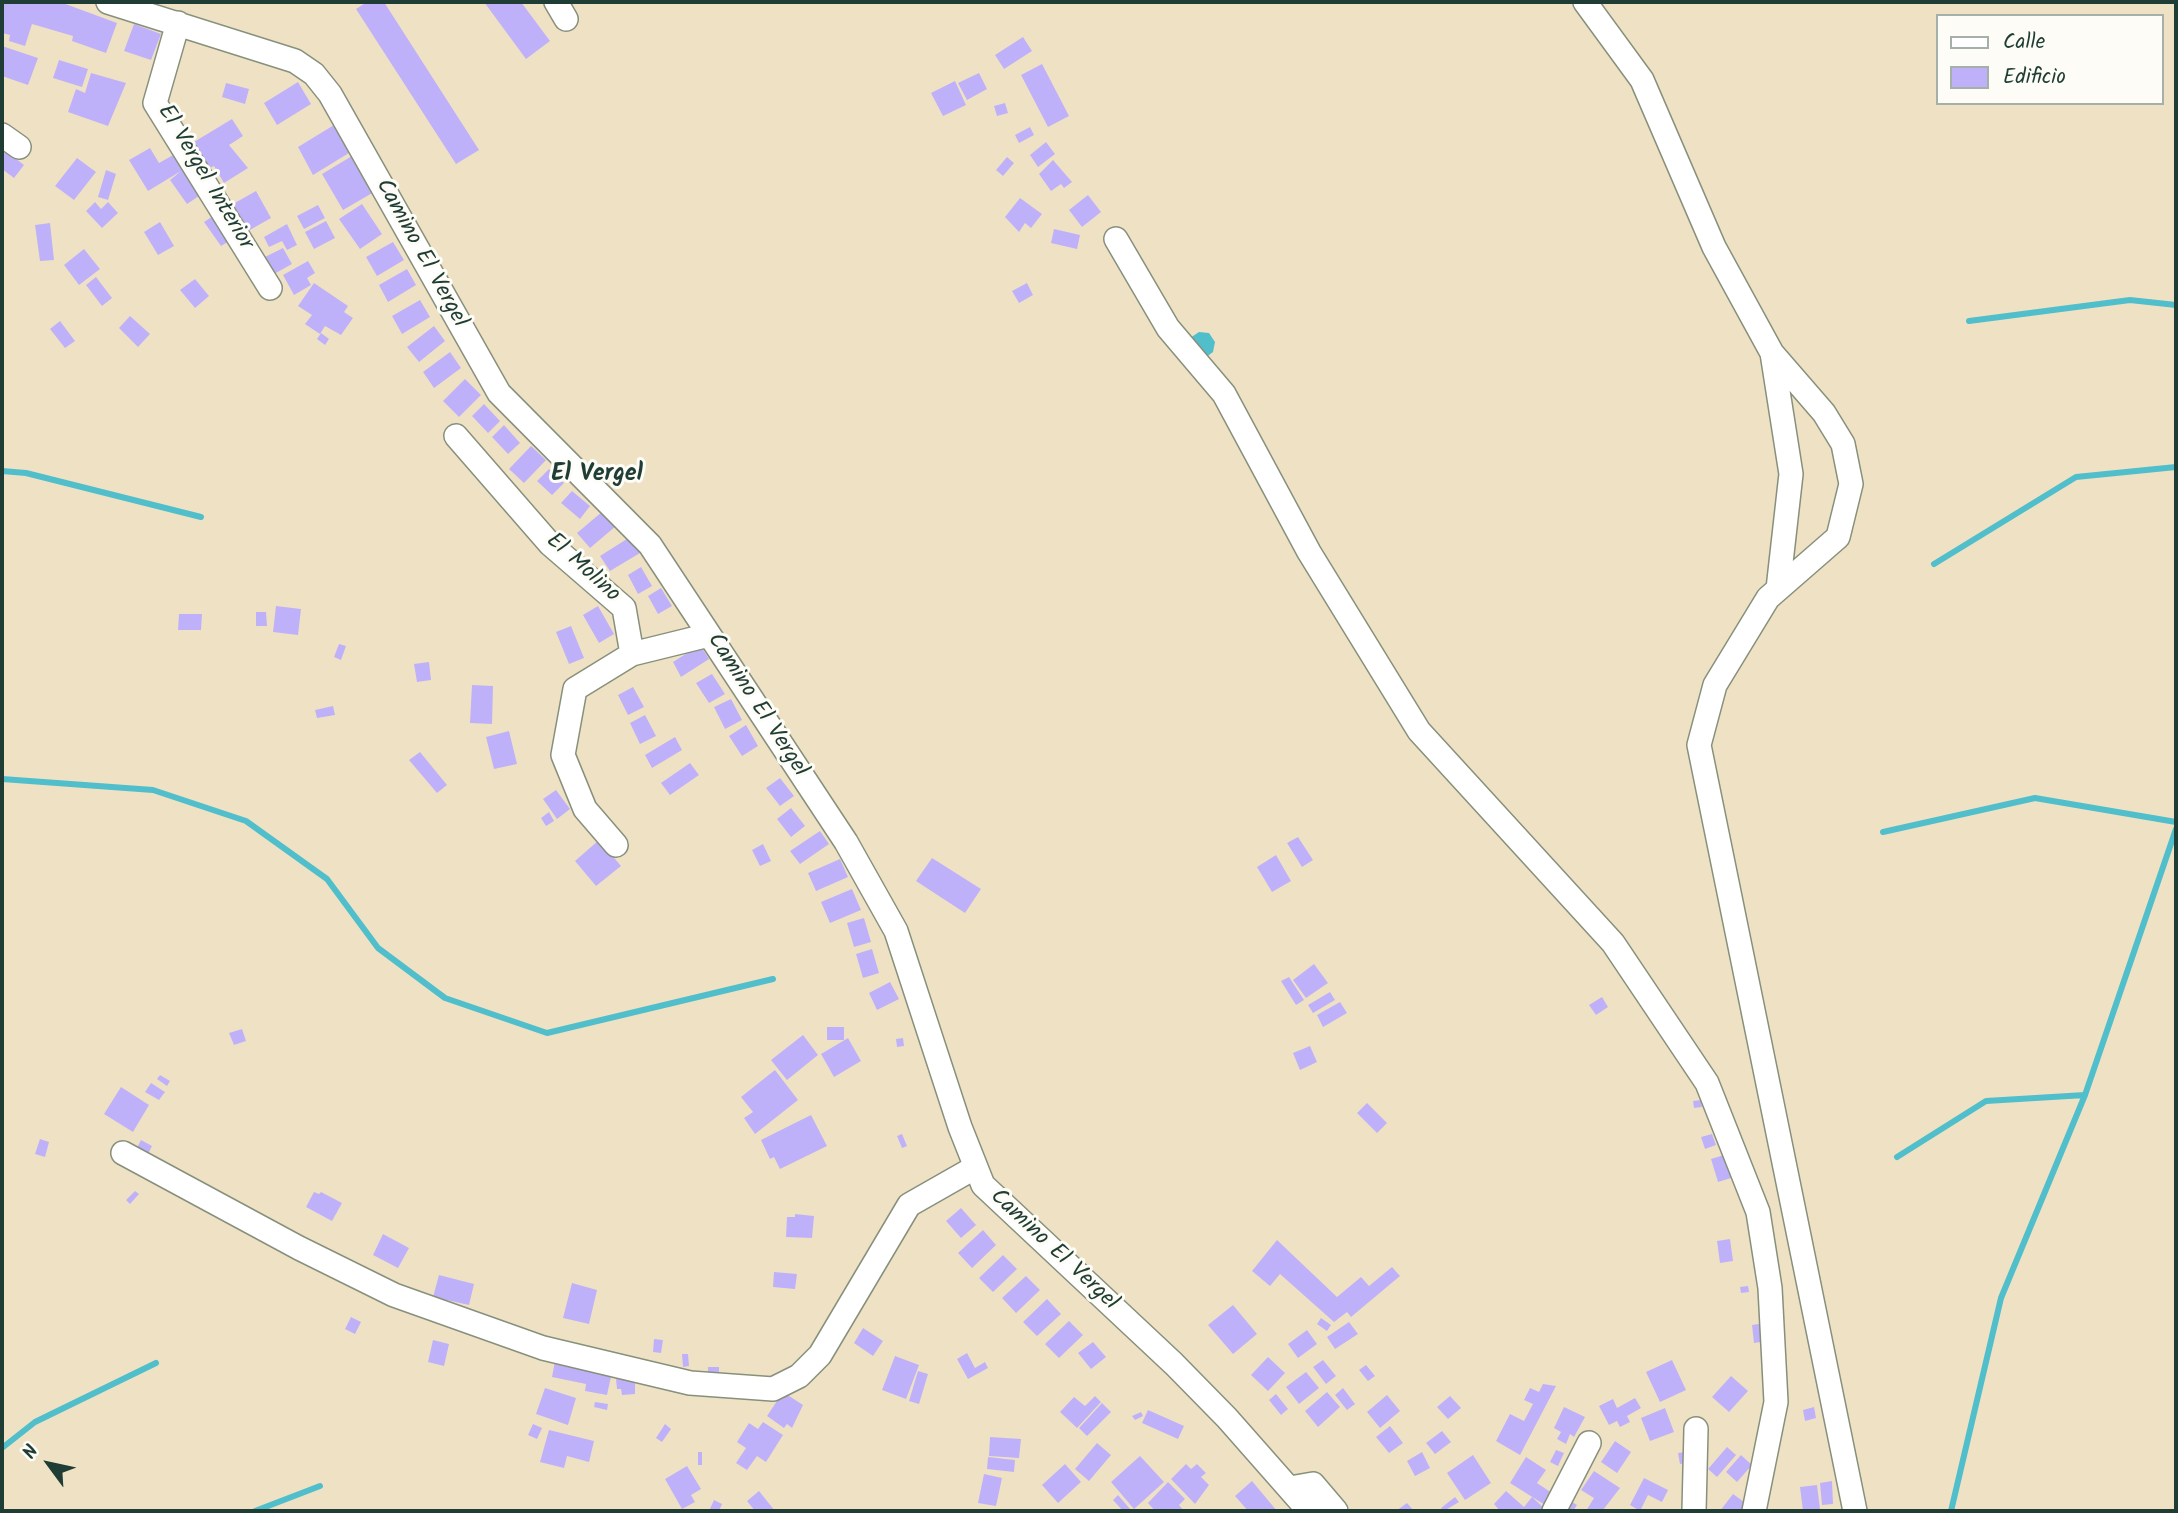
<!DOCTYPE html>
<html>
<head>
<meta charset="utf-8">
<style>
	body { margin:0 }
	#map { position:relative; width:2178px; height:1513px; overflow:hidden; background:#efe2c4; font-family:Kalam,sans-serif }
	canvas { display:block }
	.frame { position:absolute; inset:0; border:4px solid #1f3d34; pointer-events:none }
	.legend { position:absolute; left:1936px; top:14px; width:228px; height:91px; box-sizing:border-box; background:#fdfcf7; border:2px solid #a4b0a9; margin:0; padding:9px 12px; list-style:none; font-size:21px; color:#1f3d34 }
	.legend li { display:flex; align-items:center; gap:14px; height:35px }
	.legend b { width:35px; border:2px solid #a4b0a9 }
	.north { position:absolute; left:14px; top:1429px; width:70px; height:70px; -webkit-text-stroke:5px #fdfcf7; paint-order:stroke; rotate:303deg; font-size:19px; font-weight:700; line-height:28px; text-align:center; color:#1f3d34 }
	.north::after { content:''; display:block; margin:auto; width:24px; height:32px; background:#1f3d34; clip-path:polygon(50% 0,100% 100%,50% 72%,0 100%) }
</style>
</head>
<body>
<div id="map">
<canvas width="2178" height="1513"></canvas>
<div class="frame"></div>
<ul class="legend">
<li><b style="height:9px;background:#fff"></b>Calle</li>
<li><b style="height:19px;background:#bfb1f9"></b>Edificio</li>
</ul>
<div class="north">N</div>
</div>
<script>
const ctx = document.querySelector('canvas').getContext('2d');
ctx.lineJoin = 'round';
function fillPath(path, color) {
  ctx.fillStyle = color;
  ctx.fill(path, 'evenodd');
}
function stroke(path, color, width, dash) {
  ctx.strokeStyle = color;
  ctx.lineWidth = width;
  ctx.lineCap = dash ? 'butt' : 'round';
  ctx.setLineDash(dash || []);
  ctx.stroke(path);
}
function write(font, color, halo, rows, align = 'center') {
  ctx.font = font + ' Kalam,sans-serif';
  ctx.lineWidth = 6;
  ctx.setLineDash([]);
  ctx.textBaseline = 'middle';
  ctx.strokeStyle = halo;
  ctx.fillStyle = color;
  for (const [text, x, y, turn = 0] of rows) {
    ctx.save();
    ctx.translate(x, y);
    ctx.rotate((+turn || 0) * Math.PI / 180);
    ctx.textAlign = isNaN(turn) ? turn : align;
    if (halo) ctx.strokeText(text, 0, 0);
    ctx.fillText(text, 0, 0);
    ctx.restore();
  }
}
fillPath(new Path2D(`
	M1199 332 1209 333 1215 342 1213 352 1205 358 1190 338Z`), '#51becb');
stroke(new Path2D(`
	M1969 321 2130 300 2176 305
	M2 471 26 473 201 517
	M1934 564 2076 477 2176 467
	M2 779 153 790 246 821 327 879 378 948 445 998 547 1033 773 979
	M1883 832 2035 798 2176 822
	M1897 1157 1986 1101 2085 1095
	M2 1448 35 1422 156 1363
	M255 1511 320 1486
	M1951 1511 2001 1298 2085 1095 2176 829`), '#51becb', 6);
fillPath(new Path2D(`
	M2 2H60L117 23 106 53 72 41 73 36 32 24 25 46 9 41 10 35 2 33Z
	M367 2H384L479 150 456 164 356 9Z
	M484 2H521L550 41 526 59Z
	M134 24 161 34 151 60 124 51Z
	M1023 37 1032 51 1004 69 995 55Z
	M2 46 38 58 28 85 2 76Z
	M59 60 88 69 82 87 53 78Z
	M1042 64 1069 116 1048 127 1021 75Z
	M91 73 126 83 108 126 68 112 76 89 85 93Z
	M979 73 987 89 967 100 958 83Z
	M955 81 966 105 943 116 931 93Z
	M298 82 311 104 277 125 264 103Z
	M226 83 249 89 245 104 222 97Z
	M1005 103 1008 113 997 116 994 106Z
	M232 119 243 136 229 145 248 168 224 183 214 166 210 168 194 142Z
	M334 125 349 153 313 175 298 147Z
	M1030 127 1034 135 1019 143 1015 135Z
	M1046 142 1055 154 1038 167 1030 155Z
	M150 148 159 163 175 154 202 194 187 204 170 180 181 171 148 191 129 160Z
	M6 151 24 165 14 178 2 169V157Z
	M352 156 374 192 343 210 322 174Z
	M1007 157 1014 163 1003 176 996 170Z
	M77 158 96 172 74 200 55 186Z
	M1053 160 1072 182 1064 188 1061 184 1051 191 1039 174Z
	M106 170 116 174 108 200 98 197Z
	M256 191 271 218 248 231 233 204Z
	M1088 195 1101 212 1082 227 1069 210Z
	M1020 198 1042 214 1031 228 1025 223 1019 232 1005 217Z
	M95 202 101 209 108 202 118 213 102 228 86 211Z
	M362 204 382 234 360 249 339 219Z
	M318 205 325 218 304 229 297 216Z
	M213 216 231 240 221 246 204 222Z
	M326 221 335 238 314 249 305 232Z
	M160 222 174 246 158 255 144 232Z
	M50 223 54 260 40 261 35 225Z
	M287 224 297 245 287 250 282 241 269 247 264 237Z
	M1054 229 1080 235 1077 249 1051 243Z
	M393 242 404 260 377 276 366 257Z
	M283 248 292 264 274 274 265 257Z
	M84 249 100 269 79 285 64 265Z
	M308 261 315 273 307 278 311 285 294 295 283 275Z
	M407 269 416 285 388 302 379 285Z
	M96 277 112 298 102 306 86 285Z
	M195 279 209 296 195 308 180 290Z
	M314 283 348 306 344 312 353 318 341 335 325 326 320 334 305 324 312 315 298 306Z
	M1027 283 1033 295 1019 303 1012 291Z
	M420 300 430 317 402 334 392 316Z
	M130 316 150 334 138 347 119 328Z
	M60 321 75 341 65 348 50 329Z
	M434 326 445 341 419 362 407 347Z
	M321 333 329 339 325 345 317 339Z
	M450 352 461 368 434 388 423 372Z
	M465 379 481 395 459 417 443 401Z
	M484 404 500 421 488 433 472 416Z
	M504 425 520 443 508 454 492 437Z
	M531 446 546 460 524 483 509 469Z
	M549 469 564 483 552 495 537 481Z
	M572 491 590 506 580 519 561 503Z
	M603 511 616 526 590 548 577 533Z
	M630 537 640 553 610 571 600 556Z
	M641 567 652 586 638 594 628 575Z
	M661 588 672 606 658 614 648 596Z
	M276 606 301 609 298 635 273 632Z
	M598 606 614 634 599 643 583 615Z
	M256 612H266L267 626H256Z
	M179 614H202L201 630H178Z
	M571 626 584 658 569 664 556 632Z
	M339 644 346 646 341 660 334 657Z
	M700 645 709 659 681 677 673 662Z
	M429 662 431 680 417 682 414 664Z
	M712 674 725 694 709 703 696 683Z
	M472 685 493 686 492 724 470 723Z
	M633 687 644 707 628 715 618 695Z
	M731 699 742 720 725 729 714 707Z
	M333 706 335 715 317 718 315 710Z
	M645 715 656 736 640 744 630 723Z
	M746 725 758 746 742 756 729 736Z
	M509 731 517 764 494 769 486 737Z
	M675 737 682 750 652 768 645 755Z
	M420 752 447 785 437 793 409 760Z
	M690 763 699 775 670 795 661 783Z
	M780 778 794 796 780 806 766 788Z
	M556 790 570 809 557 819 543 799Z
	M791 808 805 826 791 837 777 819Z
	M549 812 554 821 546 826 541 818Z
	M820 831 829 844 800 864 790 851Z
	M1298 837 1313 860 1302 867 1287 843Z
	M599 840 621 866 596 886 575 861Z
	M763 844 771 861 760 866 752 850Z
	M1276 855 1291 881 1272 892 1257 867Z
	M932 858 981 889 965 913 916 881Z
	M840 859 848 877 816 891 808 873Z
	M852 889 861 910 830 923 821 902Z
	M864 918 871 942 854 947 847 923Z
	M872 949 879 973 863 978 856 954Z
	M1314 964 1328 983 1306 998 1293 980Z
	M1289 977 1304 1000 1296 1005 1281 981Z
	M890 982 899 999 877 1010 869 993Z
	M1330 992 1335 1000 1313 1013 1308 1005Z
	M1602 997 1608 1007 1596 1015 1589 1005Z
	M1340 1002 1347 1013 1323 1027 1317 1015Z
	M827 1027H844V1040H827Z
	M242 1029 246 1041 234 1045 229 1033Z
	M803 1035 818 1055 787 1080 771 1060Z
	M848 1038 861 1061 834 1077 821 1054Z
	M903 1038 904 1046 897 1047 896 1039Z
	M1310 1046 1317 1062 1300 1070 1293 1053Z
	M775 1070 798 1100 755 1134 744 1118 753 1112 741 1097Z
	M160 1075 170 1081 167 1086 157 1079Z
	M151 1083 165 1092 159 1100 145 1092Z
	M121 1087 149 1105 133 1132 104 1114Z
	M1701 1100 1702 1107 1694 1108 1693 1101Z
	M1367 1103 1387 1123 1377 1133 1357 1113Z
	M811 1115 827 1146 780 1169 774 1157 770 1159 761 1140Z
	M902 1134 907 1146 902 1148 897 1136Z
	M1712 1134 1716 1145 1705 1149 1701 1137Z
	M40 1139 49 1142 45 1157 35 1154Z
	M141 1140 152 1146 148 1154 137 1148Z
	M1724 1155 1731 1178 1718 1182 1711 1159Z
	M135 1191 139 1194 130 1204 126 1200Z
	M314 1192 319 1194 321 1192 342 1203 332 1221 306 1207Z
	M961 1208 976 1225 961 1238 946 1221Z
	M795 1214 814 1216 812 1238 786 1237 787 1217H795Z
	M983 1230 996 1245 972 1268 958 1253Z
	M383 1234 409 1248 398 1268 373 1255Z
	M1730 1239 1733 1261 1720 1263 1717 1241Z
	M1277 1240 1337 1297 1361 1277 1369 1286 1392 1267 1400 1276 1351 1317 1347 1312 1334 1322 1280 1274 1270 1286 1252 1271Z
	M1003 1255 1017 1269 993 1292 979 1278Z
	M774 1272 797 1274 795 1289 773 1287Z
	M439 1275 474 1284 469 1305 433 1297Z
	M1026 1276 1040 1290 1016 1313 1002 1298Z
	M572 1283 597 1290 589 1324 563 1318Z
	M1748 1286 1749 1292 1741 1293 1740 1287Z
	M1047 1299 1061 1314 1037 1336 1023 1322Z
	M1233 1305 1257 1334 1233 1354 1208 1325Z
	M351 1317 361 1322 355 1334 345 1329Z
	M1321 1318 1331 1325 1327 1331 1317 1324Z
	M1069 1321 1083 1335 1059 1358 1045 1344Z
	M1349 1322 1358 1334 1335 1349 1327 1337Z
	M1765 1323 1767 1341 1754 1343 1752 1325Z
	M863 1328 883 1341 873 1356 854 1343Z
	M1307 1330 1317 1344 1298 1358 1288 1344Z
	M654 1339 663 1340 661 1353 653 1352Z
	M433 1340 449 1344 444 1366 428 1362Z
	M1093 1342 1106 1357 1091 1369 1078 1353Z
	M967 1353 975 1368 985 1362 988 1368 968 1379 957 1359Z
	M682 1354H688L689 1366 683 1367Z
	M895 1356 919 1365 906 1399 882 1390Z
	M1268 1357 1285 1373 1268 1391 1251 1375Z
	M1323 1360 1336 1376 1326 1384 1313 1367Z
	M1672 1360 1686 1390 1660 1402 1646 1372Z
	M555 1361 612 1372 607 1395 585 1391 586 1384 552 1377Z
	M1366 1365 1375 1376 1368 1381 1359 1370Z
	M708 1367H719V1375H708Z
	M918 1371 928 1374 919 1404 909 1401Z
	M1306 1372 1319 1388 1299 1404 1286 1387Z
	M1731 1376 1748 1391 1729 1412 1712 1397Z
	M635 1378V1394L622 1395 621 1389H617L616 1379Z
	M1543 1384 1556 1386 1520 1455 1496 1441 1510 1414 1524 1421 1533 1404 1524 1400 1530 1388 1539 1392Z
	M545 1388 576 1398 568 1425 536 1414Z
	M1343 1388 1355 1404 1347 1410 1335 1395Z
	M783 1392 803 1405 792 1428 787 1424 784 1428 767 1416Z
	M1327 1392 1340 1407 1318 1427 1305 1411Z
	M1276 1394 1288 1409 1281 1415 1269 1400Z
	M1387 1395 1400 1411 1380 1428 1367 1412Z
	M1095 1396 1101 1402 1077 1428 1060 1412 1074 1397 1085 1406Z
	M1450 1396 1461 1408 1448 1419 1437 1407Z
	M1635 1398 1641 1408 1627 1416 1630 1422 1620 1427 1617 1421 1609 1425 1599 1406 1613 1399 1617 1408Z
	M595 1402 608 1404 607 1410 594 1407Z
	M1102 1403 1111 1412 1087 1436 1079 1428Z
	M1564 1407 1585 1417 1574 1437 1570 1434 1566 1444 1557 1439 1561 1432 1554 1428Z
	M1814 1407 1816 1418 1805 1421 1803 1410Z
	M1665 1408 1674 1432 1650 1441 1641 1418Z
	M1148 1410 1184 1426 1178 1439 1142 1423Z
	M1141 1412 1143 1416 1135 1420 1132 1416Z
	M763 1422 783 1435 766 1462 757 1456 747 1470 736 1463 746 1448 737 1442 749 1423 758 1429Z
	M533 1424 542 1428 537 1439 528 1435Z
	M665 1424 671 1429 662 1442 656 1438Z
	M1390 1426 1403 1443 1389 1453 1376 1437Z
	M549 1430 594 1441 589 1462 567 1456 564 1468 540 1462Z
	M1442 1431 1451 1442 1435 1454 1426 1443Z
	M990 1437 1021 1439 1019 1458 989 1456Z
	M1615 1441 1631 1452 1617 1473 1601 1462Z
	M1097 1443 1111 1455 1089 1481 1075 1469Z
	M1727 1447 1736 1455 1717 1477 1708 1469Z
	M1556 1450 1564 1453 1558 1466 1550 1462Z
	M698 1452H702V1465H698Z
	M1422 1452 1430 1468 1415 1476 1407 1461Z
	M1685 1452 1687 1463 1680 1464 1678 1453Z
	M1473 1455 1491 1483 1465 1500 1447 1473Z
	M1741 1455 1752 1465 1737 1482 1726 1472Z
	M1140 1456 1164 1482 1134 1509 1111 1482Z
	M988 1457 1015 1460 1014 1472 987 1469Z
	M1526 1457 1546 1470 1537 1483 1552 1493 1545 1505 1510 1483Z
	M1065 1464 1081 1482 1058 1503 1042 1485Z
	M1186 1464 1191 1469 1197 1464 1206 1473 1201 1477 1209 1485 1195 1504 1171 1479Z
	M687 1466 701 1489 691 1495 695 1502 682 1509 665 1479Z
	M1594 1471 1620 1488 1603 1510 1586 1511 1594 1498 1581 1490Z
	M984 1474 1002 1478 996 1506 978 1503Z
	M1644 1478 1668 1490 1662 1502 1648 1495 1640 1511 1630 1505Z
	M1252 1481 1277 1511H1248L1235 1496Z
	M1832 1481 1833 1504 1822 1505 1820 1483Z
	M1168 1482 1185 1499 1179 1505 1184 1511H1155L1148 1503Z
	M1817 1485 1820 1509 1803 1511 1800 1487Z
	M759 1491 775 1511H755L747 1501Z
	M1506 1491 1524 1507 1532 1497 1544 1508 1541 1511H1500L1494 1504Z
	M1733 1494 1751 1507 1747 1511H1720Z
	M1118 1495 1130 1509 1128 1511H1123L1113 1500Z
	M1455 1497 1459 1502 1444 1511 1441 1508Z
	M714 1500 722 1504 719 1511H709Z
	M1569 1500 1577 1505 1573 1511H1561Z
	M1407 1503 1414 1511H1396Z`), '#bfb1f9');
const minor = new Path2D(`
	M108 2 295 61 314 74 330 94 499 393 650 545 846 842 896 931 960 1127 983 1185 1174 1364 1227 1418 1309 1511
	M556 2 566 19
	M1585 2 1642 80 1714 247 1772 353 1824 413 1843 444 1851 484 1838 537 1768 598 1715 685 1699 745 1855 1511
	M178 23 155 103 270 288
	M2 135 19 147
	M1116 239 1168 328 1224 394 1309 552 1419 731 1613 943 1707 1083 1758 1212 1770 1288 1776 1402 1754 1511
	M1772 353 1791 474 1778 589
	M456 436 550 544 624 608 632 654 709 635
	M616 845 585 809 563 755 575 689 632 654
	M123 1153 299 1248 394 1295 543 1348 690 1383 773 1389 799 1376 820 1355 909 1205 974 1168
	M1290 1488 1313 1484 1336 1511
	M1554 1511 1589 1443
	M1694 1511 1696 1429`);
stroke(minor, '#87907c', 26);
stroke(minor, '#fff', 23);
write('23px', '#1f3d34', '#fdfcf7', [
	["El Vergel Interior",204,178,59],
	["Camino El Vergel",420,254,61],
	["El Molino",582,569,42],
	["Camino El Vergel",756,706,57],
	["Camino El Vergel",1053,1251,43]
]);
write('bold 24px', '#1f3d34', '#fdfcf7', [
	["El Vergel",597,476]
]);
</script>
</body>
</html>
